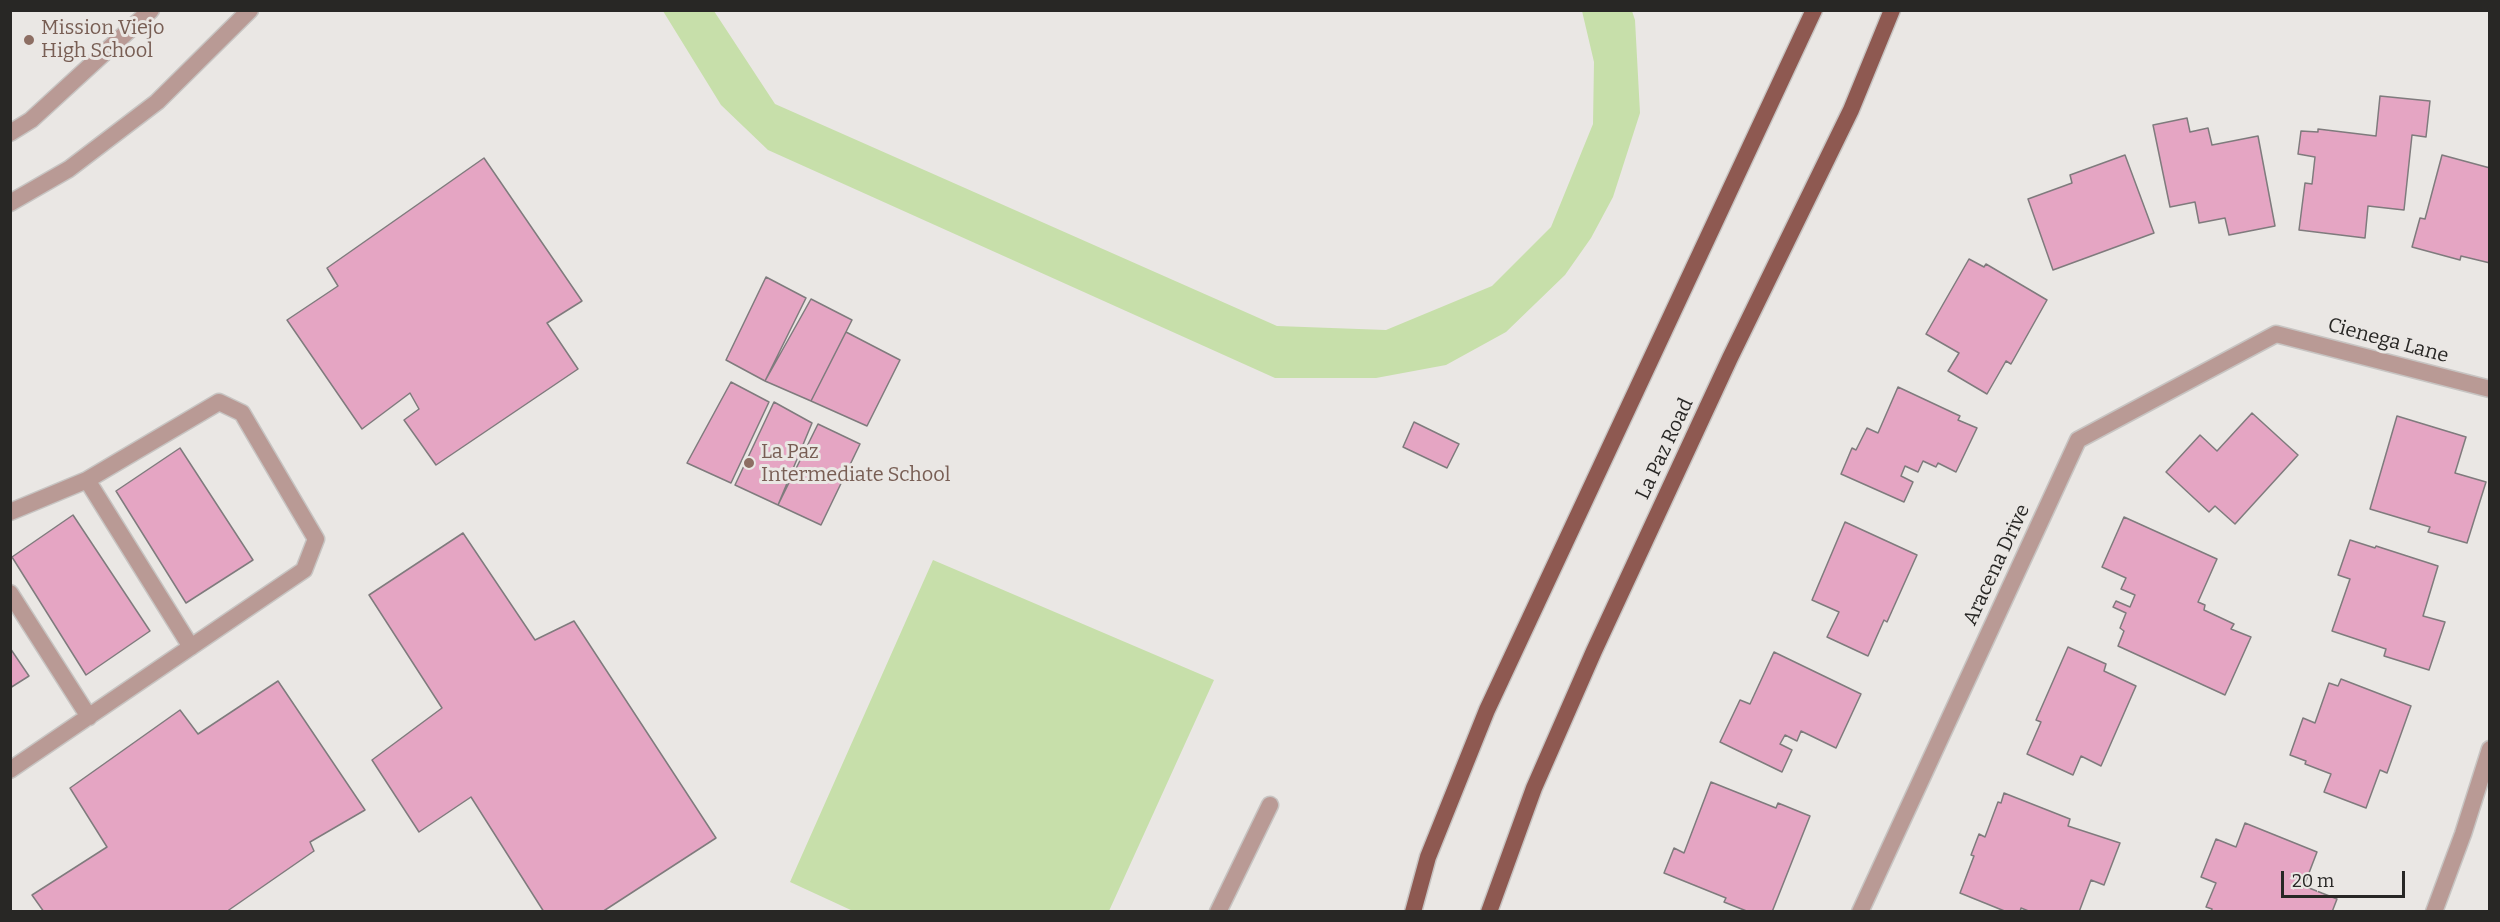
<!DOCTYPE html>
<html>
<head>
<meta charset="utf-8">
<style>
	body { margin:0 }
	#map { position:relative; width:2500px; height:922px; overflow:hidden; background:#eae7e4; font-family:Bitter,serif }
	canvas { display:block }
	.frame { position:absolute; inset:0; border:12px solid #282725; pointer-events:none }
	.scale { position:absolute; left:2281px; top:871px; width:124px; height:27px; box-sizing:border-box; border:3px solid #282725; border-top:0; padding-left:8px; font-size:18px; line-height:21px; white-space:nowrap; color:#282725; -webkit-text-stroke:4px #eae7e4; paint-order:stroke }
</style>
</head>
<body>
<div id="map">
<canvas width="2500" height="922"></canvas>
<div class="frame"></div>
<div class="scale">20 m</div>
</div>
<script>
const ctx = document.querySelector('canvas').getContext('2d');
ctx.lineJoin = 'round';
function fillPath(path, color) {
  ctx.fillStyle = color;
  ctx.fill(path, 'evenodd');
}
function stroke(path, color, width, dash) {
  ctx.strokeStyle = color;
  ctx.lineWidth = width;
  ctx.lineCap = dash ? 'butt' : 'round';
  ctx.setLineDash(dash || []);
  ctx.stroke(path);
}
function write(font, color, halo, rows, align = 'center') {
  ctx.font = font + ' Bitter,serif';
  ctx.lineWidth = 6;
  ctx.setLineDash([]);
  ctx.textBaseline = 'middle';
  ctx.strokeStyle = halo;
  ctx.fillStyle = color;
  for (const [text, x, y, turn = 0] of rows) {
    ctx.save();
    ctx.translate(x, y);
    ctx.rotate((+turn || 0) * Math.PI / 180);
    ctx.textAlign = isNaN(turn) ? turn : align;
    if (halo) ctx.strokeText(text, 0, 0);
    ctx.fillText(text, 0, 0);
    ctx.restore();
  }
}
fillPath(new Path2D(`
	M663 11H714L775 104 1277 326 1386 330 1492 286 1551 227 1593 124 1594 62 1582 11H1632L1635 20 1640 113 1613 197 1591 238 1565 275 1506 332 1446 365 1376 378H1275L768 150 721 105Z
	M933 560 1214 680 1109 911H853L790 882Z`), '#c7dfaa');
const building = new Path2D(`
	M2380 96 2430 101 2426 137 2412 135 2404 210 2368 206 2365 238 2299 230 2305 183 2312 184 2315 157 2298 154 2301 131 2318 132V129L2376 136Z
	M2187 118 2190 132 2208 128 2212 145 2258 136 2275 226 2229 235 2225 218 2199 223 2195 202 2170 207 2153 125Z
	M2125 155 2154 233 2053 270 2028 199 2072 183 2070 175Z
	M2442 155 2490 168V263L2461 256 2460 260 2412 247 2420 218 2425 219Z
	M484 158 582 301 547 323 578 369 436 465 404 420 419 409 410 393 362 429 287 320 338 286 327 268Z
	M1969 259 1984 267 1986 264 2047 300 2011 364 2006 361 1987 394 1948 371 1959 353 1926 334Z
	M766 277 806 298 765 381 726 360Z
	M811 299 852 320 811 401 765 381Z
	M846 332 900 360 867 426 811 401Z
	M731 382 769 402 731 483 687 463Z
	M1898 387 1960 416 1958 420 1977 428 1956 472 1938 463 1936 467 1923 461 1918 472 1905 466 1901 476 1913 482 1904 502 1841 474 1852 448 1856 450 1867 428 1878 433Z
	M774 402 812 423 778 505 735 485Z
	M2252 413 2298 455 2235 524 2215 506 2209 512 2166 472 2200 435 2217 451Z
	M2397 416 2466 437 2455 473 2486 482 2467 543 2428 532 2430 527 2370 509Z
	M1414 422 1459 444 1447 468 1403 447Z
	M818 424 860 444 821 525 778 505Z
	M180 448 253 560 186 603 116 491Z
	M73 515 150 631 86 675 12 557Z
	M2124 517 2217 559 2198 602 2205 605 2204 610 2234 624 2231 629 2251 637 2225 695 2118 646 2124 631 2120 628 2126 613 2113 607 2116 601 2130 607 2135 595 2121 589 2126 578 2102 567Z
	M1845 522 1917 555 1887 622 1884 620 1868 656 1827 637 1839 612 1812 600Z
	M463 533 535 640 574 621 716 838 602 912H544L471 797 419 832 372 760 442 708 369 595Z
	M2350 540 2375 548 2376 546 2438 566 2423 616 2445 622 2429 670 2384 656 2386 649 2332 631 2350 579 2338 575Z
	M2068 647 2106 664 2104 671 2136 686 2101 766 2081 756 2073 775 2027 754 2041 722 2036 720Z
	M10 648 29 676 10 688Z
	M1774 652 1861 694 1836 748 1801 731 1797 741 1785 735 1780 744 1792 750 1782 772 1720 742 1740 700 1750 704Z
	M2341 679 2411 706 2387 773 2380 770 2366 808 2324 792 2331 774 2305 764 2306 761 2290 755 2303 718 2315 723 2329 683 2338 686Z
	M278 681 365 810 310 842 314 851 226 912H44L32 895 107 847 70 788 180 710 198 734Z
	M1711 782 1776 808 1778 803 1810 816 1772 912H1749L1724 902 1726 898 1664 873 1674 848 1684 853Z
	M2004 793 2070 819 2068 826 2120 843 2104 885 2091 880 2079 912H2031L2021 908 2020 912H2007L1960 893 1974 856 1971 855 1979 834 1985 837 1998 802 2001 803Z
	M2245 823 2317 852 2304 886 2337 899 2332 912H2211L2212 909 2206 907 2216 883 2201 877 2216 839 2236 847Z`);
fillPath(building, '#e5a5c3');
stroke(building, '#7f7b7d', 1.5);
const service = new Path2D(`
	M87 480 191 647
	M10 512 87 480 219 402 242 413 316 539 304 570 10 770
	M10 593 89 717
	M1218 912 1270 805`);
const minor = new Path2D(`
	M1860 912 2078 440 2276 334 2490 389
	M2434 912 2463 834 2490 749`);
const tertiary = new Path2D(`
	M10 133 31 120 151 10
	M10 203 69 169 157 102 250 10`);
const primary = new Path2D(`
	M1413 912 1428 857 1487 710 1814 10
	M1489 912 1534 788 1594 651 1730 358 1851 110 1892 10`);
stroke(service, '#c7c4c2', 19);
stroke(minor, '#c7c4c2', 19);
stroke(tertiary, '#c7c4c2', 19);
stroke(primary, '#c7c4c2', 19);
stroke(service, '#b99a95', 16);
stroke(minor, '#b99a95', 16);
stroke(tertiary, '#b99a95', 16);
stroke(primary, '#8e5951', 16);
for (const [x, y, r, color] of [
	[29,40,6,"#8d6e63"],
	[749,463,6,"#8d6e63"]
]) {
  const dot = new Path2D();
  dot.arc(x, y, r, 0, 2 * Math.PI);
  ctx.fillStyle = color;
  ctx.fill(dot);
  stroke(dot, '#eae7e4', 2);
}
write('20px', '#785e54', '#eae7e4', [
	["Mission Viejo",41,28],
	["High School",41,51],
	["La Paz",761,452],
	["Intermediate School",761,475]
], 'left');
write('20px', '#282725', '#eae7e4', [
	["Cienega Lane",2388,341,15],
	["La Paz Road",1665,449,-65],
	["Aracena Drive",1997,565,-65]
]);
</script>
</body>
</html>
